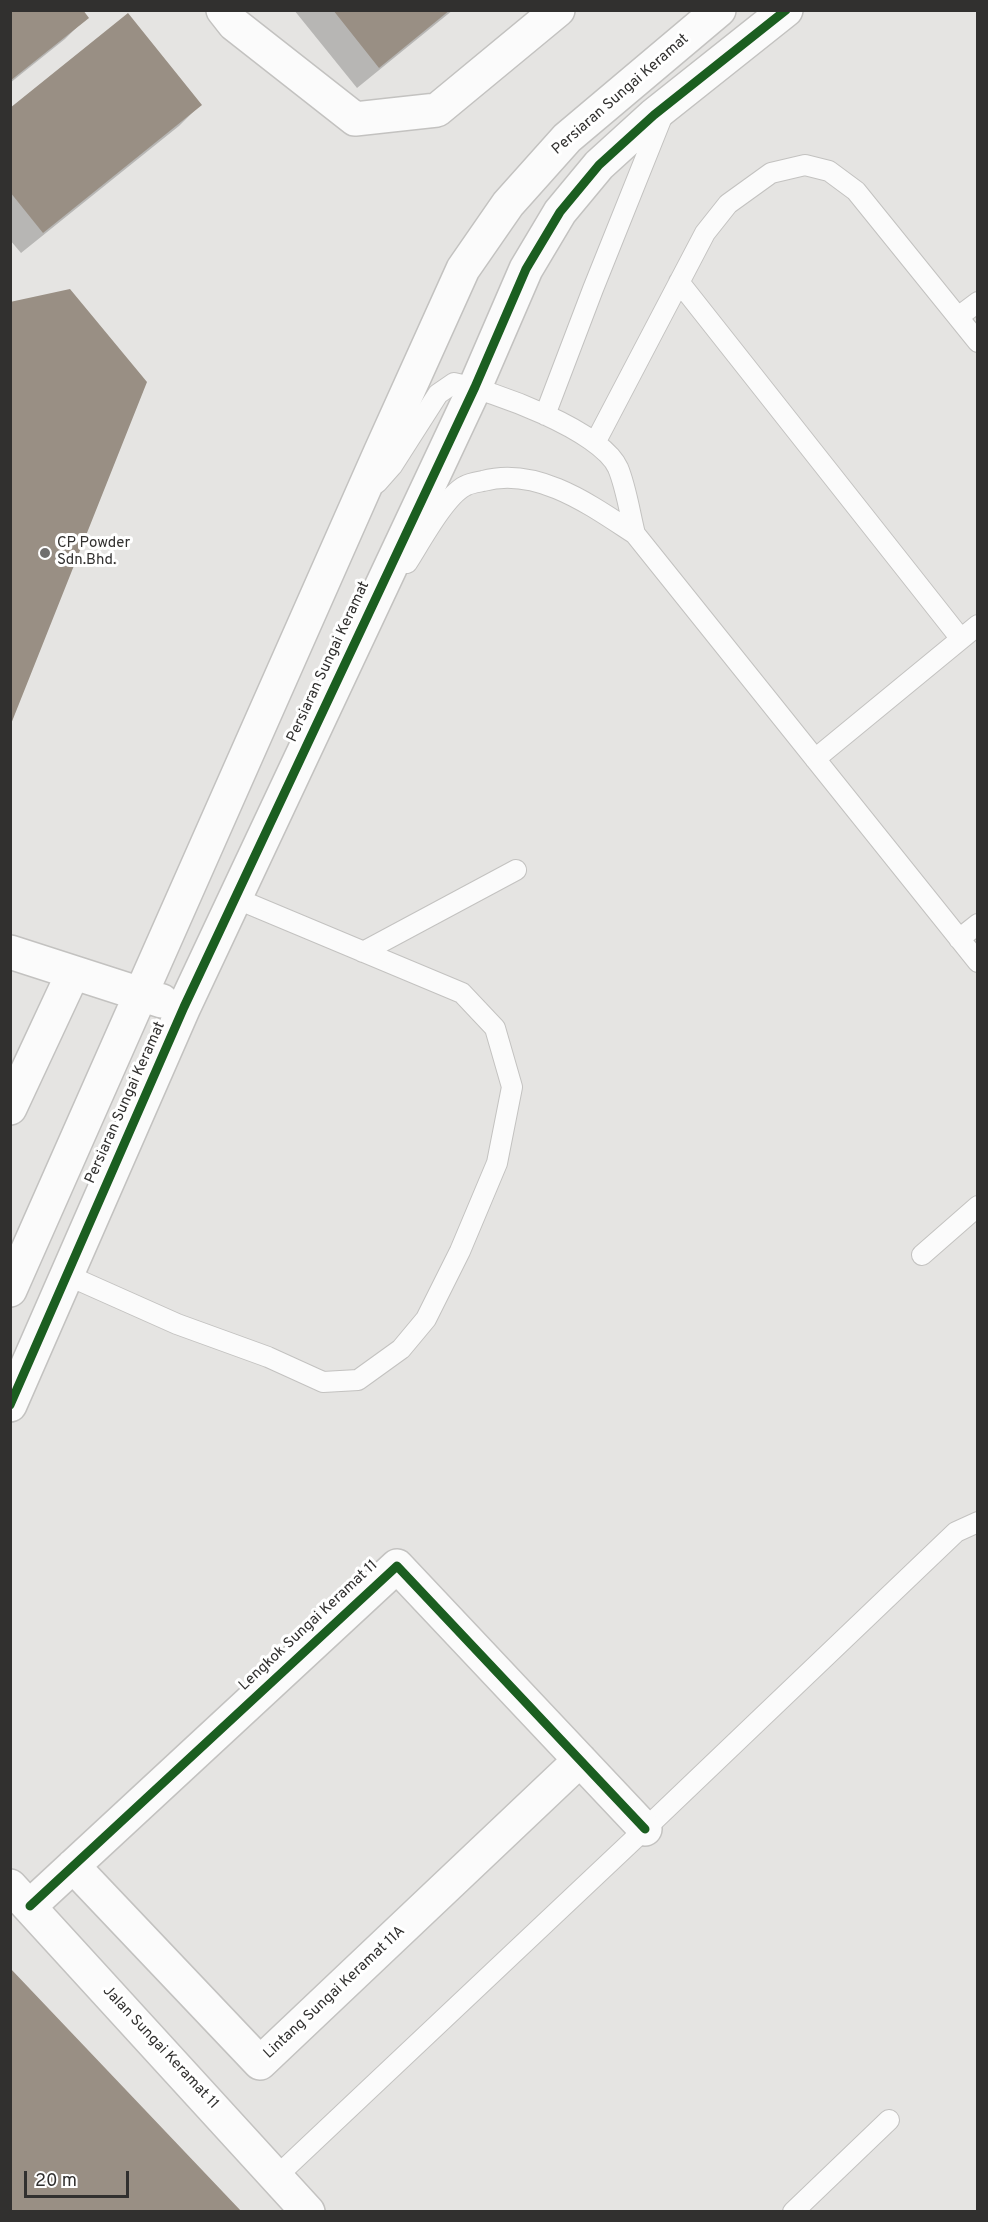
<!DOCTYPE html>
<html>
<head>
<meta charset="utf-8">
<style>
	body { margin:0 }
	#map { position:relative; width:988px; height:2222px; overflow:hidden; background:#e5e4e2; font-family:Overpass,sans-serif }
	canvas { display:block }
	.frame { position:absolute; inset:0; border:12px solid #31302f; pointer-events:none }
	.scale { position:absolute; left:24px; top:2171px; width:105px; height:27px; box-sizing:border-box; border:3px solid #31302f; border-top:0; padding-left:8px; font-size:18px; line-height:21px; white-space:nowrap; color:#31302f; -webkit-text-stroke:4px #fff; paint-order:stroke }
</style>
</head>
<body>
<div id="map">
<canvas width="988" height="2222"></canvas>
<div class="frame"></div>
<div class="scale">20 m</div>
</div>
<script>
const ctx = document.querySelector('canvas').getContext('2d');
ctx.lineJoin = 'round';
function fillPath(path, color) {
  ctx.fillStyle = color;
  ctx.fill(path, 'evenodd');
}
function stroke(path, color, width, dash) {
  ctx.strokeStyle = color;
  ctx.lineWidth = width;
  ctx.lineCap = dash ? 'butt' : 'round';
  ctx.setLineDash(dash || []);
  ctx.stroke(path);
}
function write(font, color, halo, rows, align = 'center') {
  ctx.font = font + ' Overpass,sans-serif';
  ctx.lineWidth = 6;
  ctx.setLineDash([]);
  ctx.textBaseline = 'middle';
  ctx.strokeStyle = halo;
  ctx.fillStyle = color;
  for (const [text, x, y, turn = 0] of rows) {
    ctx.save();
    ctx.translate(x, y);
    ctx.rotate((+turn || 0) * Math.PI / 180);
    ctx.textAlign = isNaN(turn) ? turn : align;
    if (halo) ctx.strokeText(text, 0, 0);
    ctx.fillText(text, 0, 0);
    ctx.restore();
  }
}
fillPath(new Path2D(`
	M10 10 87 17 65 39 10 83Z
	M294 10H453L357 88Z
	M200 105 179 126 21 253 10 240V110Z
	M10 303 145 382 10 720Z`), '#0003');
fillPath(new Path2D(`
	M10 10H83L89 18 10 81Z
	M333 10H450L379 68Z
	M128 13 202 105 43 233 10 192V108Z
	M70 289 147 382 11 724 10 302Z
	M10 1968 242 2212H10Z`), '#998f84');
const lane = new Path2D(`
	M679 282 961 639
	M958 317 978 302
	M545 415 593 289 664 112
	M596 441 705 233 728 204 771 173 805 165 829 171 856 191 978 342
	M377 483 392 466 438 394 454 383C493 391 601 430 618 468 626 487 630 514 635 534 592 506 538 466 483 481 478 482 470 483 465 486 445 496 420 543 407 563
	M635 534 978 962
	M815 759 978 625
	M959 939 978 924
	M363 952 516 870
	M922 1255 978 1206
	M67 1275 177 1324 268 1357 323 1382 358 1380 401 1349 426 1319 460 1251 497 1163 512 1087 495 1028 462 993 235 898
	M277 2176 645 1829 956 1532 978 1522
	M793 2212 889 2120`);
const street = new Path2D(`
	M223 10 234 24 355 119 437 110 558 10
	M10 952 162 1001
	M10 1108 73 973
	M10 1290 380 453 463 269 508 204 567 138 719 10
	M10 1405 184 1007 475 387 526 269 560 212 599 165 654 115 786 10
	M73 1866 260 2063 580 1760
	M10 1886 308 2212
	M30 1906 397 1566 645 1829`);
stroke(lane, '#c3c2c0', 22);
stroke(street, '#c3c2c0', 36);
stroke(lane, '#fbfbfb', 20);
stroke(street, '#fbfbfb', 33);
stroke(new Path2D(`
	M10 1405 184 1007 475 387 526 269 560 212 599 165 654 115 786 10
	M30 1906 397 1566 645 1829`), '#1b5e20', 9);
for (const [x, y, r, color] of [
	[45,553,6,"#706f6e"]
]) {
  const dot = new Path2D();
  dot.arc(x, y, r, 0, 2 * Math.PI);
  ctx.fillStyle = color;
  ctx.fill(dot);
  stroke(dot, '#fff', 2);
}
write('15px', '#31302f', '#fff', [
	["Persiaran Sungai Keramat",621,95,-41],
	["Persiaran Sungai Keramat",329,662,-65],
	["Persiaran Sungai Keramat",126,1103,-66],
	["Lengkok Sungai Keramat 11",309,1626,-43],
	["Lintang Sungai Keramat 11A",335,1993,-43],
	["Jalan Sungai Keramat 11",160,2048,47]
]);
write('15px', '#31302f', '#fff', [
	["CP Powder",57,544],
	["Sdn.Bhd.",57,561]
], 'left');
</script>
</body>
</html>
